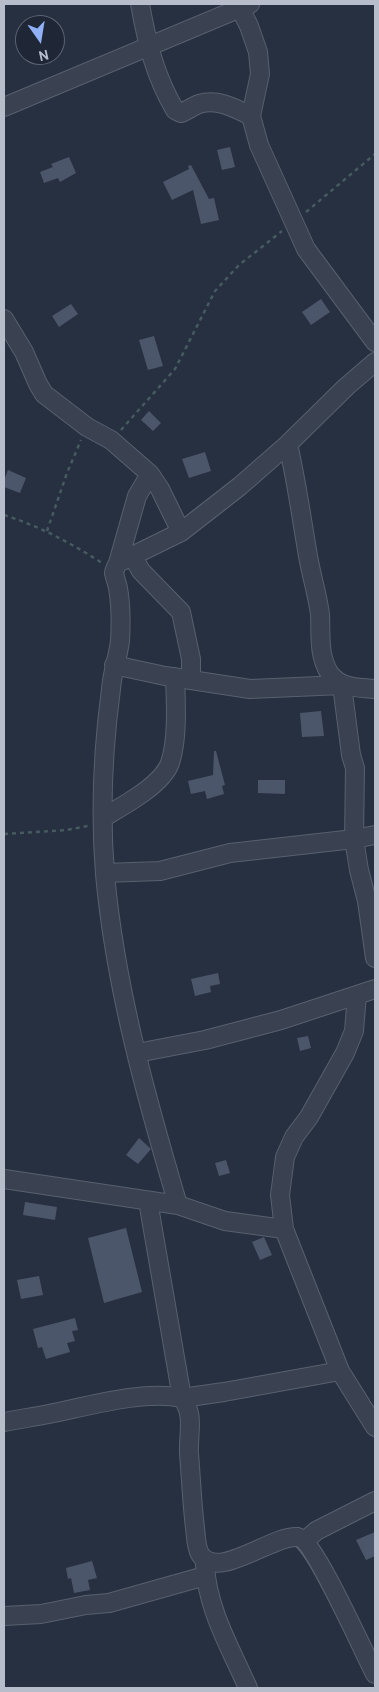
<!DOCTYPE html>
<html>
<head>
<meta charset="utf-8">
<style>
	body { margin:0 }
	#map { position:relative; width:379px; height:1692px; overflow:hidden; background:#263041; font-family:Overpass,sans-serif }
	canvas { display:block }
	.frame { position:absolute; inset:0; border:5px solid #b7bdcb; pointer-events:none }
	.north { position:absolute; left:15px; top:15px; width:50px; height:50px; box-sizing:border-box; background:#1f2736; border:1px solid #5c6372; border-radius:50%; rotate:167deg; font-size:14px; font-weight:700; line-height:20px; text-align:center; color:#b7bdcb }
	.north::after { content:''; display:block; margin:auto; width:18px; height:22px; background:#90b0f7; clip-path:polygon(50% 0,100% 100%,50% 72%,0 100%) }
</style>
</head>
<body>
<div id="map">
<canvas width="379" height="1692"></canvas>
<div class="frame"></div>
<div class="north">N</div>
</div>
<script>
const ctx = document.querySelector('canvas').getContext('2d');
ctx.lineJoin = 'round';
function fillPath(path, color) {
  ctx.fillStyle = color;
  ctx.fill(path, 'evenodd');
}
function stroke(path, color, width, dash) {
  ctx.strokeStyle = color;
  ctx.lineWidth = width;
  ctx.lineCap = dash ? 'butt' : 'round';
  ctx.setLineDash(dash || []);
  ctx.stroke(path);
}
fillPath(new Path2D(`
	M230 147 235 167 222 170 217 150Z
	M69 157 76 173 60 182 58 178 44 183 40 172 53 167 51 164Z
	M191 165 209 199 214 198 219 220 201 224 193 190 172 200 163 182 189 169 188 166Z
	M321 299 330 312 311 325 302 312Z
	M71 304 78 314 59 327 52 316Z
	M154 336 163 366 148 370 139 340Z
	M149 411 161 423 153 431 141 420Z
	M205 452 211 471 189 478 182 459Z
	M8 470 26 478 20 493 4 487V480Z
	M321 711 324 736 302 737 300 713Z
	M214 751H216L225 785 222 786 224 794 207 799 205 791 191 794 188 781 213 775Z
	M258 780H285V794L258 793Z
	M218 973 220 984 210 986 211 992 195 996 191 979Z
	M308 1036 311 1048 300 1051 297 1038Z
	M139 1138 151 1149 138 1164 126 1155Z
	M226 1160 230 1173 219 1176 215 1163Z
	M25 1202 57 1207 55 1220 23 1215Z
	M126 1228 142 1292 104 1303 88 1238Z
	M264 1237 272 1255 260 1260 252 1242Z
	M39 1276 43 1295 21 1299 17 1280Z
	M75 1318 78 1330 72 1331 75 1341 67 1343 70 1352 46 1359 42 1347 38 1348 33 1329Z
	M375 1532V1556L366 1560 356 1540Z
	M92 1561 97 1578 88 1580 90 1590 74 1593 71 1578 68 1579 66 1568Z`), '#4c566a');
const minor = new Path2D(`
	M140 4C147 43 155 76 175 110L181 113C187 111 193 106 199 104 217 98 235 108 251 116
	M240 8 249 26 258 52 260 74 251 116 259 145 306 249 375 342
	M4 107 250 4
	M4 319 24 352 38 384 44 394 87 427 111 440 150 474 160 489 181 532
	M288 444C296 479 301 514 307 550 310 571 317 592 320 614 321 634 318 656 330 674 342 689 358 687 375 689
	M132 555 141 571 181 612 191 659V679
	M118 563 137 496 150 474
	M114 665 165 676 250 689 342 685 351 755 355 768 354 839 359 870 367 901 375 958
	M104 817C123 806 162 785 170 763 178 739 176 703 175 677
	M105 873 160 871 230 853 354 839 375 835
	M357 995 354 1031 345 1053 309 1117 294 1137 285 1157 280 1195 284 1229 340 1371 375 1427
	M137 1053 205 1040 281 1020 375 989
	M4 1179 178 1205 225 1221 284 1229
	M148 1201 182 1398 224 1392 340 1371
	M178 1205C146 1097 115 986 105 874 100 813 103 749 111 689 112 673 118 657 120 641 121 624 121 605 118 588 117 583 115 578 114 573 114 570 116 567 118 563L181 532 240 486 288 444 346 387 375 362
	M4 1422C19 1419 34 1417 49 1414 89 1406 143 1390 182 1398 195 1415 188 1433 189 1453 191 1478 192 1503 195 1528 196 1536 196 1547 200 1554 217 1582 273 1534 298 1537 314 1540 365 1655 375 1674
	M305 1541 316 1531 375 1501
	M205 1565C207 1609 231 1649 248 1688
	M4 1616 41 1614 86 1605 109 1603 205 1576`);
stroke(minor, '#58606e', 20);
stroke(new Path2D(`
	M306 212 375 154
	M121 430 175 369 215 291 239 265 282 231
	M4 515C39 526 71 543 102 563
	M47 531 67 473 81 440
	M4 834 66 830 88 826`), '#465a5f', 2.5, [4, 4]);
stroke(minor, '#3a4251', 18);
</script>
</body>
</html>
